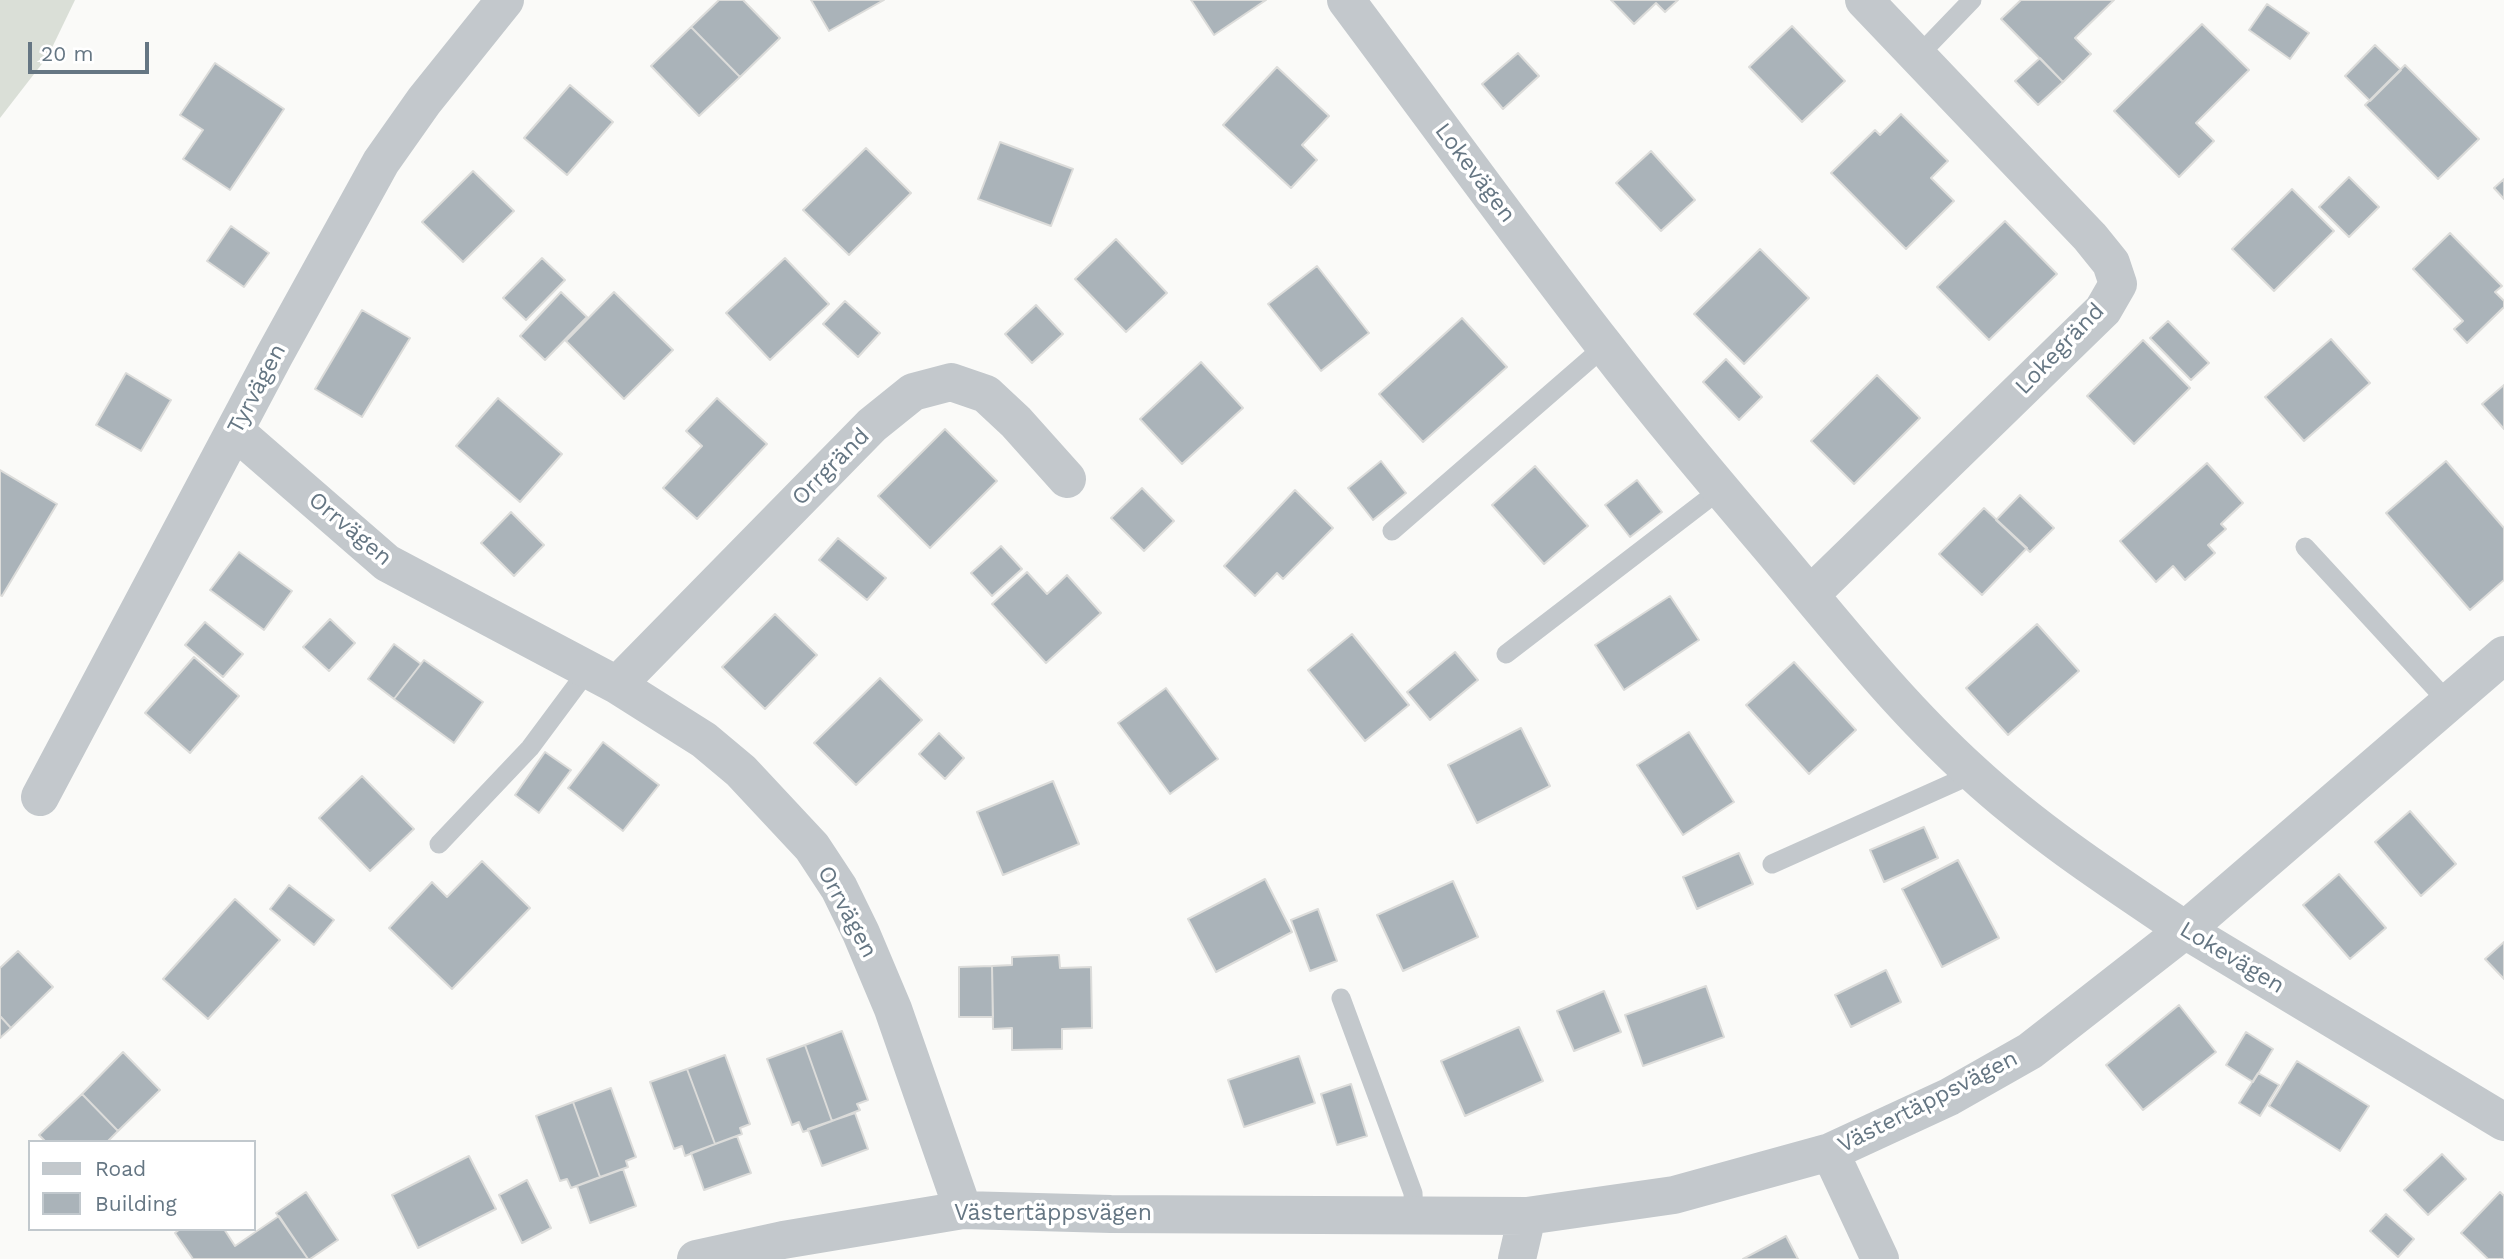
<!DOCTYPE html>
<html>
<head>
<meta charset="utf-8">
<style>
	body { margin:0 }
	#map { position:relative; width:2504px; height:1259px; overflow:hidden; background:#fafaf8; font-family:"Work Sans",sans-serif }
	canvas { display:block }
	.legend { position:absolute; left:28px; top:1140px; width:228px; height:91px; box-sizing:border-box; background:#fff; border:2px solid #c1c8cd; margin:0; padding:9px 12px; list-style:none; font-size:21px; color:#657683 }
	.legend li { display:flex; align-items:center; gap:14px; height:35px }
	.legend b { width:35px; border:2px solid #c1c8cd }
	.scale { position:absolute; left:28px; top:42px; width:121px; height:32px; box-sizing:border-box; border:4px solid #657683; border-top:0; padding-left:9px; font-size:21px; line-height:24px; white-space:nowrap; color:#657683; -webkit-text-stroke:5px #fff; paint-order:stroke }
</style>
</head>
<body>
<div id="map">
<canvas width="2504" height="1259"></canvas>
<ul class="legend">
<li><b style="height:9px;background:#c3c8cc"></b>Road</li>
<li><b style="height:19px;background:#aab3b9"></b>Building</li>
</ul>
<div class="scale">20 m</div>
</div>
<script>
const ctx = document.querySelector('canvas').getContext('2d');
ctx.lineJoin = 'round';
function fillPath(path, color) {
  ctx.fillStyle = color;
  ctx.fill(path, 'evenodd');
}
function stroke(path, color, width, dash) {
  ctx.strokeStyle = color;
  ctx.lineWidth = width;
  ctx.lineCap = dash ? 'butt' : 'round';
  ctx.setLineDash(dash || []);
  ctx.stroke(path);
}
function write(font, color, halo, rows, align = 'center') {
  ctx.font = font + ' "Work Sans",sans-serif';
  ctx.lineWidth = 7;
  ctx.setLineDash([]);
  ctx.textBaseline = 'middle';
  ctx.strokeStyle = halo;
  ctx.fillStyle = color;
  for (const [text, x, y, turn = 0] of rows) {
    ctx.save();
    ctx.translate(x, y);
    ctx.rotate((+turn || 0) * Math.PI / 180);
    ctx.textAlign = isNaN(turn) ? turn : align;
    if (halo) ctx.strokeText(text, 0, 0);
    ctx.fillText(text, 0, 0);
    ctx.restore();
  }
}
fillPath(new Path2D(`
	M0 0H75L48 56 0 118Z`), '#dadfd7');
const building = new Path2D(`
	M719 0H743L780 38 740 77 691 27Z
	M811 0H884L829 31Z
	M1191 0H1266L1214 35Z
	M1611 0H1678L1665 12 1656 3 1634 24Z
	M2021 0H2114L2075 38 2091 54 2063 82 2001 19Z
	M2267 4 2309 33 2290 59 2249 30Z
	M2202 24 2249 70 2196 123 2214 141 2179 177 2114 111Z
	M1792 26 1845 81 1802 122 1749 67Z
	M691 27 740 77 699 116 651 66Z
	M2375 45 2401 70 2370 101 2345 76Z
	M1518 53 1539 76 1503 109 1482 84Z
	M2040 58 2063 82 2038 105 2015 81Z
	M215 63 284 109 230 190 183 159 203 130 180 115Z
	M2405 65 2479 139 2438 179 2365 105Z
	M1277 67 1329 116 1302 145 1317 160 1291 188 1223 125Z
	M570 85 613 122 567 175 524 138Z
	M1901 114 1948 161 1931 178 1954 201 1906 249 1831 173 1875 130 1880 135Z
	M1000 142 1073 169 1051 226 978 199Z
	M866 148 911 193 849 255 803 210Z
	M1651 151 1695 200 1661 231 1616 183Z
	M473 171 514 211 463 262 422 222Z
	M2349 177 2379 207 2349 237 2319 207Z
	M2504 179V199L2494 188Z
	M2292 189 2334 231 2274 291 2232 249Z
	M2005 221 2057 274 1989 340 1937 287Z
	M231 226 269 253 244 287 207 261Z
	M2450 233 2502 286 2495 292 2504 301V307L2467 343 2454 329 2463 321 2413 269Z
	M1116 239 1167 293 1126 332 1075 279Z
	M1760 249 1809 298 1744 364 1694 314Z
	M542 258 565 280 526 320 503 298Z
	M785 258 829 304 770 360 726 313Z
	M1317 266 1369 333 1321 371 1268 304Z
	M561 292 587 317 545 360 520 336Z
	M614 292 673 350 624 399 566 341Z
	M845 301 880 333 858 357 823 324Z
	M1036 305 1063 334 1032 363 1005 334Z
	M362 310 410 338 362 417 315 389Z
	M1462 318 1507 367 1423 442 1379 394Z
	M2168 321 2209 363 2191 380 2150 338Z
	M2331 339 2370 383 2304 441 2265 397Z
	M2143 340 2190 388 2134 444 2087 396Z
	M1726 359 1762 397 1739 420 1703 382Z
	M1201 362 1243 408 1182 464 1140 419Z
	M126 373 171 400 141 451 96 425Z
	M1877 375 1920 418 1854 484 1811 441Z
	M2504 385V429L2482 404Z
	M498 398 562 454 520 502 456 446Z
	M717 398 767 444 697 519 663 488 702 446 686 431Z
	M945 429 997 481 930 548 878 496Z
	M1381 461 1406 493 1373 520 1348 488Z
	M2446 461 2504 528V580L2470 610 2386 513Z
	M2207 463 2243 503 2221 524 2226 529 2208 545 2215 553 2185 580 2173 566 2156 582 2120 541Z
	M1535 466 1588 526 1544 564 1492 505Z
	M0 470 57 504 2 596 0 595Z
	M1637 480 1662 512 1630 537 1605 505Z
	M1142 488 1174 521 1144 551 1111 518Z
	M1295 490 1333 528 1283 579 1277 573 1255 596 1224 566Z
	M2020 495 2054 528 2030 552 1996 520Z
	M1984 508 2027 548 1982 595 1939 554Z
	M511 512 544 545 514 576 481 543Z
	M838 538 886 578 867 600 819 560Z
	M1001 546 1022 569 992 596 971 573Z
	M239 552 292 591 264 630 210 590Z
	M1027 572 1047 594 1067 575 1101 613 1046 663 992 604Z
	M1670 596 1699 640 1624 690 1595 645Z
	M775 614 817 655 765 709 722 667Z
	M330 619 355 643 329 671 303 647Z
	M205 622 243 654 223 677 185 645Z
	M2037 624 2079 671 2008 735 1966 688Z
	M1352 634 1409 705 1365 741 1308 670Z
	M394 644 421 664 394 699 368 679Z
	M1455 652 1478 680 1430 720 1407 692Z
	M194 657 239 696 190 753 145 713Z
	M424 660 483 702 454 743 394 699Z
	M1794 662 1856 730 1809 774 1746 705Z
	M880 678 922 720 856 785 814 743Z
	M1166 688 1218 759 1170 794 1118 723Z
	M1521 728 1550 786 1477 823 1448 765Z
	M1689 732 1734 802 1683 835 1637 765Z
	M939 733 964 758 945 779 919 754Z
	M603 742 659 785 623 831 568 788Z
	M545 752 571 770 539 813 515 795Z
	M362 776 414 829 370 871 319 818Z
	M1053 781 1079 844 1003 875 977 812Z
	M2410 811 2456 864 2421 896 2375 842Z
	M1924 827 1938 858 1884 882 1870 850Z
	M1739 853 1753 884 1697 909 1683 877Z
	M1958 860 1999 938 1942 967 1902 889Z
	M482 861 530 908 452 989 389 928 432 882 447 897Z
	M2339 874 2386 928 2350 959 2303 905Z
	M1265 879 1292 932 1216 972 1188 919Z
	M1453 881 1478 937 1403 971 1377 915Z
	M289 885 334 920 314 945 270 909Z
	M235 899 280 940 208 1019 163 979Z
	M1318 909 1337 961 1310 971 1291 920Z
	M2504 942V979L2485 959Z
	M18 951 53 987 11 1028 0 1016V968Z
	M1059 955 1060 968 1091 967 1092 1028 1062 1029V1049L1012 1050V1028L993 1029 992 966 1012 965V957Z
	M992 966 993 1017H959V967Z
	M1886 970 1901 1002 1851 1027 1835 995Z
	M1706 986 1724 1037 1643 1066 1625 1015Z
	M1604 991 1621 1032 1574 1051 1557 1011Z
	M2179 1005 2216 1052 2143 1110 2106 1065Z
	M0 1016 11 1028 0 1038Z
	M1519 1027 1543 1081 1465 1116 1441 1061Z
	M842 1031 868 1100 857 1104 860 1110 832 1121 805 1045Z
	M2246 1032 2273 1049 2253 1082 2226 1065Z
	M805 1045 832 1121 803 1132 799 1122 792 1125 767 1059Z
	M123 1052 160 1090 118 1131 82 1094Z
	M725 1055 750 1124 740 1128 742 1134 715 1144 687 1069Z
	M1299 1056 1315 1103 1244 1127 1228 1080Z
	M2297 1061 2369 1106 2340 1151 2269 1106Z
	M687 1069 715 1144 685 1156 682 1146 674 1149 650 1082Z
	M2258 1073 2279 1085 2260 1116 2239 1103Z
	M1351 1084 1367 1136 1337 1145 1321 1094Z
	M611 1088 636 1157 626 1161 628 1167 600 1177 573 1102Z
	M82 1094 118 1131 107 1142H46L39 1135Z
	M573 1102 600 1177 571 1188 567 1179 560 1181 536 1116Z
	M855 1113 868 1149 822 1166 808 1129Z
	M737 1136 751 1173 704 1190 691 1153Z
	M2442 1154 2466 1179 2428 1215 2404 1190Z
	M469 1156 496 1209 418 1248 392 1195Z
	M623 1169 636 1206 590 1223 577 1186Z
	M527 1180 551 1228 522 1243 499 1195Z
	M306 1192 338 1240 310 1259H308L276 1213Z
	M2500 1192 2504 1196V1259H2488L2461 1233Z
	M2386 1214 2414 1239 2398 1257 2370 1231Z
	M279 1216 308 1259H193L175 1233 180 1229H224L235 1246Z
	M1786 1236 1798 1259H1743Z`);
fillPath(building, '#aab3b9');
stroke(building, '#dcdcda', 2);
stroke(new Path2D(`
	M1918 56 1972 0
	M1392 531 1605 346
	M2305 547 2449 703
	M1506 654 1721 489
	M439 844 530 748 588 670
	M1772 864 1973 774
	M1341 998 1413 1193 1414 1214`), '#c3c8cc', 19);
stroke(new Path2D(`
	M1346 0C1432 115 1516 232 1604 345 1657 414 1713 480 1769 546 1834 623 1897 704 1972 772 2037 832 2112 881 2185 930L2504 1122
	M235 431 387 563 617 685 704 740 741 771 812 847 839 888 861 933 893 1009 963 1210
	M1810 595 2103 310 2118 284 2111 263 2090 237 1864 0
	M617 685 872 425 913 392 951 382 986 394 1016 422 1067 479
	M40 797 274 356 381 162 424 101 505 0
	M1830 1152 1880 1259
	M696 1259 783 1240 963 1210 1111 1214 1527 1216 1674 1195 1830 1152 1949 1097 2030 1051 2185 930 2504 655
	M1517 1259 1527 1216`), '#c3c8cc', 38);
write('23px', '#657683', '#fff', [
	["Lokevägen",1475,173,53],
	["Lokegränd",2060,349,-46],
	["Tyrvägen",257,389,-62],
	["Orrgränd",831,467,-45],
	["Orrvägen",350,529,40],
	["Orrvägen",847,912,62],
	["Lokevägen",2232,958,31],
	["Västertäppsvägen",1928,1102,-27],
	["Västertäppsvägen",1053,1213]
]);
</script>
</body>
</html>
